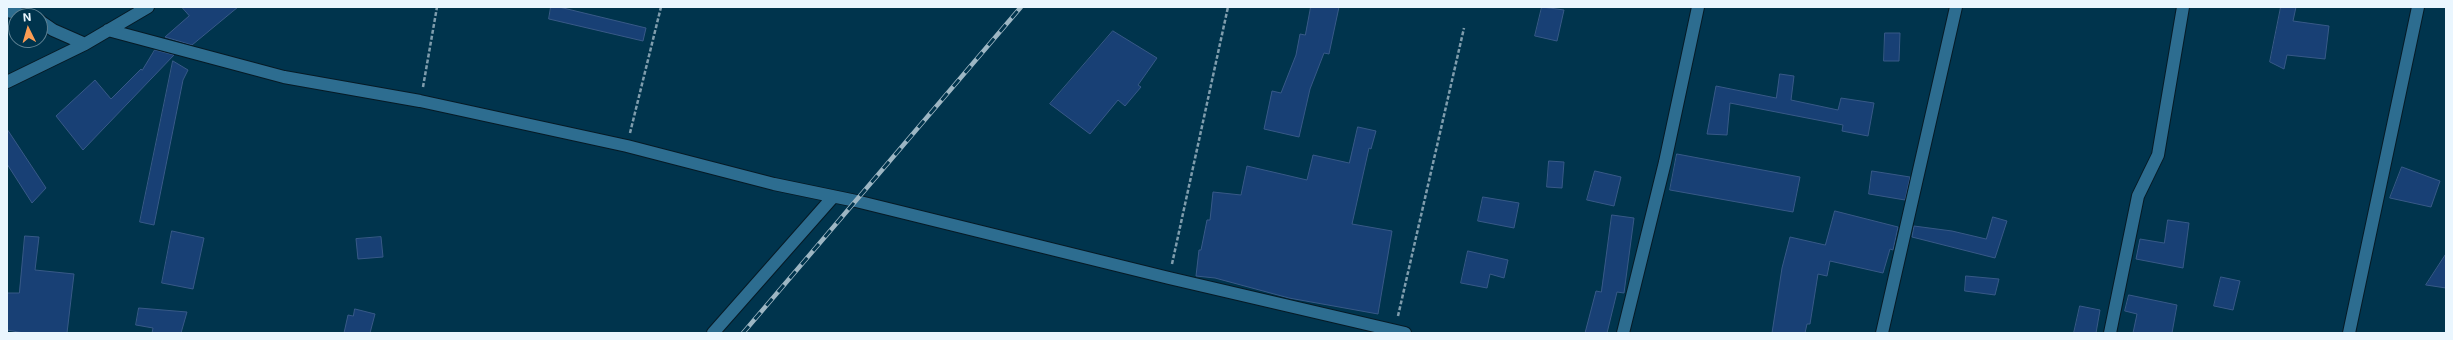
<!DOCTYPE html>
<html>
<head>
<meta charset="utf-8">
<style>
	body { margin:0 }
	#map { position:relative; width:2453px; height:340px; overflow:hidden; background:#00344d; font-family:Inter,sans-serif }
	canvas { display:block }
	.frame { position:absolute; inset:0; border:8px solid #eaf6fe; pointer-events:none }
	.north { position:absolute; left:8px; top:8px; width:40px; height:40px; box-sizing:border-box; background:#00344d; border:1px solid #5e8294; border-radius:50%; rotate:355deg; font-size:11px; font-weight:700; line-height:16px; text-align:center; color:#eaf6fe }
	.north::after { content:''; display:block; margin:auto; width:14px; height:18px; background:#fc9d54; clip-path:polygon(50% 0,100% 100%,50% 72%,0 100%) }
</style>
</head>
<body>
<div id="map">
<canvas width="2453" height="340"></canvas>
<div class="frame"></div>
<div class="north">N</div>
</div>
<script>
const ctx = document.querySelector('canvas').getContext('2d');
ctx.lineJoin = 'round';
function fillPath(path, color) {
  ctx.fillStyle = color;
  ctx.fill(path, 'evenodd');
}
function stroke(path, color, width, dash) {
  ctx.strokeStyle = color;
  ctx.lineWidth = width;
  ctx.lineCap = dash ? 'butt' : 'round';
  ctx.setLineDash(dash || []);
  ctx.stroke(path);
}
const building = new Path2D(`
	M182 7H238L192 45 165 37 189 16Z
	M551 7H559L646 28 643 41 549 19Z
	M1311 7H1339L1329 54 1324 53 1310 89 1299 137 1264 129 1272 91 1281 93 1296 55 1300 34 1305 35Z
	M1542 7 1564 10 1557 41 1535 36Z
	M2281 7H2296L2293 21 2329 26 2325 59 2287 55 2284 69 2270 62Z
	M1113 31 1157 58 1138 85 1141 87 1125 106 1118 100 1090 134 1050 104Z
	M1885 33H1900L1899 61H1884Z
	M155 50 174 55 83 150 56 116 95 80 111 99 141 69 142 70Z
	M173 61 188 70 183 80 154 225 140 222Z
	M1780 74 1794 76 1791 100 1838 110 1841 98 1874 103 1868 136 1842 131 1843 125 1730 103 1727 135 1707 134 1716 86 1776 98Z
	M1358 127 1376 131 1371 149 1369 148 1352 224 1392 231 1378 314 1289 298 1215 278 1196 276 1199 250H1201L1207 220H1210L1213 192 1241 195 1247 166 1307 180 1313 155 1349 163Z
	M7 129 46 188 32 203 7 164Z
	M1677 154 1800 177 1793 212 1670 190Z
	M1549 161 1564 162 1562 188 1547 187Z
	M2402 167 2440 181 2431 207 2390 198Z
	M1595 171 1621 177 1614 206 1587 200Z
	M1872 171 1910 177 1905 200 1869 194Z
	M1483 197 1519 203 1514 228 1478 221Z
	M1835 211 1898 227 1893 250 1890 249 1883 273 1830 261 1827 276 1818 274 1810 324H1807L1805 333H1772L1782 268 1790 237 1825 245Z
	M1612 215 1634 218 1624 293 1617 292 1607 333H1585L1596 291 1601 292Z
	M1993 217 2007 221 1995 258 1912 237 1914 226 1952 231 1986 239Z
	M2168 220 2189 223 2183 268 2136 259 2140 239 2164 243Z
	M172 231 204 238 193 289 162 283Z
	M25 236 39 237 35 270 74 274 67 333H24L7 330V293H19Z
	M381 237 383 257 358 259 356 239Z
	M1468 251 1508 260 1504 278 1490 274 1487 288 1461 283Z
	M2446 254V288L2426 285Z
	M1966 276 1999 279 1995 295 1965 291Z
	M2221 277 2240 281 2233 310 2214 306Z
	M2129 295 2177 305 2172 333H2133L2137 314 2125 311Z
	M2080 306 2100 310 2096 333H2074Z
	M139 308 187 312 181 333H152L153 328 136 325Z
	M355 309 375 314 370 333H344L348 315 353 316Z`);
fillPath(building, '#184075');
stroke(building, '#375987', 1);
const minor = new Path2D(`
	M7 11 29 16
	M40 21 53 30 85 44
	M108 30 284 77 420 101 627 146 774 184 856 201 1169 278 1405 333
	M7 82 85 44 148 7
	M713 333 833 197
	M1623 333 1665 162 1698 7
	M1882 333 1956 7
	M2110 333 2138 196 2158 155 2183 7
	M2349 333 2418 7`);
stroke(minor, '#061a25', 14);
stroke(new Path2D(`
	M423 87 437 7
	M630 133 661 7
	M1172 264 1228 7
	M1398 316 1464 28`), '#7f9dad', 2.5, [4, 2]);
stroke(minor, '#2d6d90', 12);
const rail = new Path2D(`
	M743 333 1021 7`);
stroke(rail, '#9db6c3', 4.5);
stroke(rail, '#00344d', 3, [9]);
</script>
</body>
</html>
